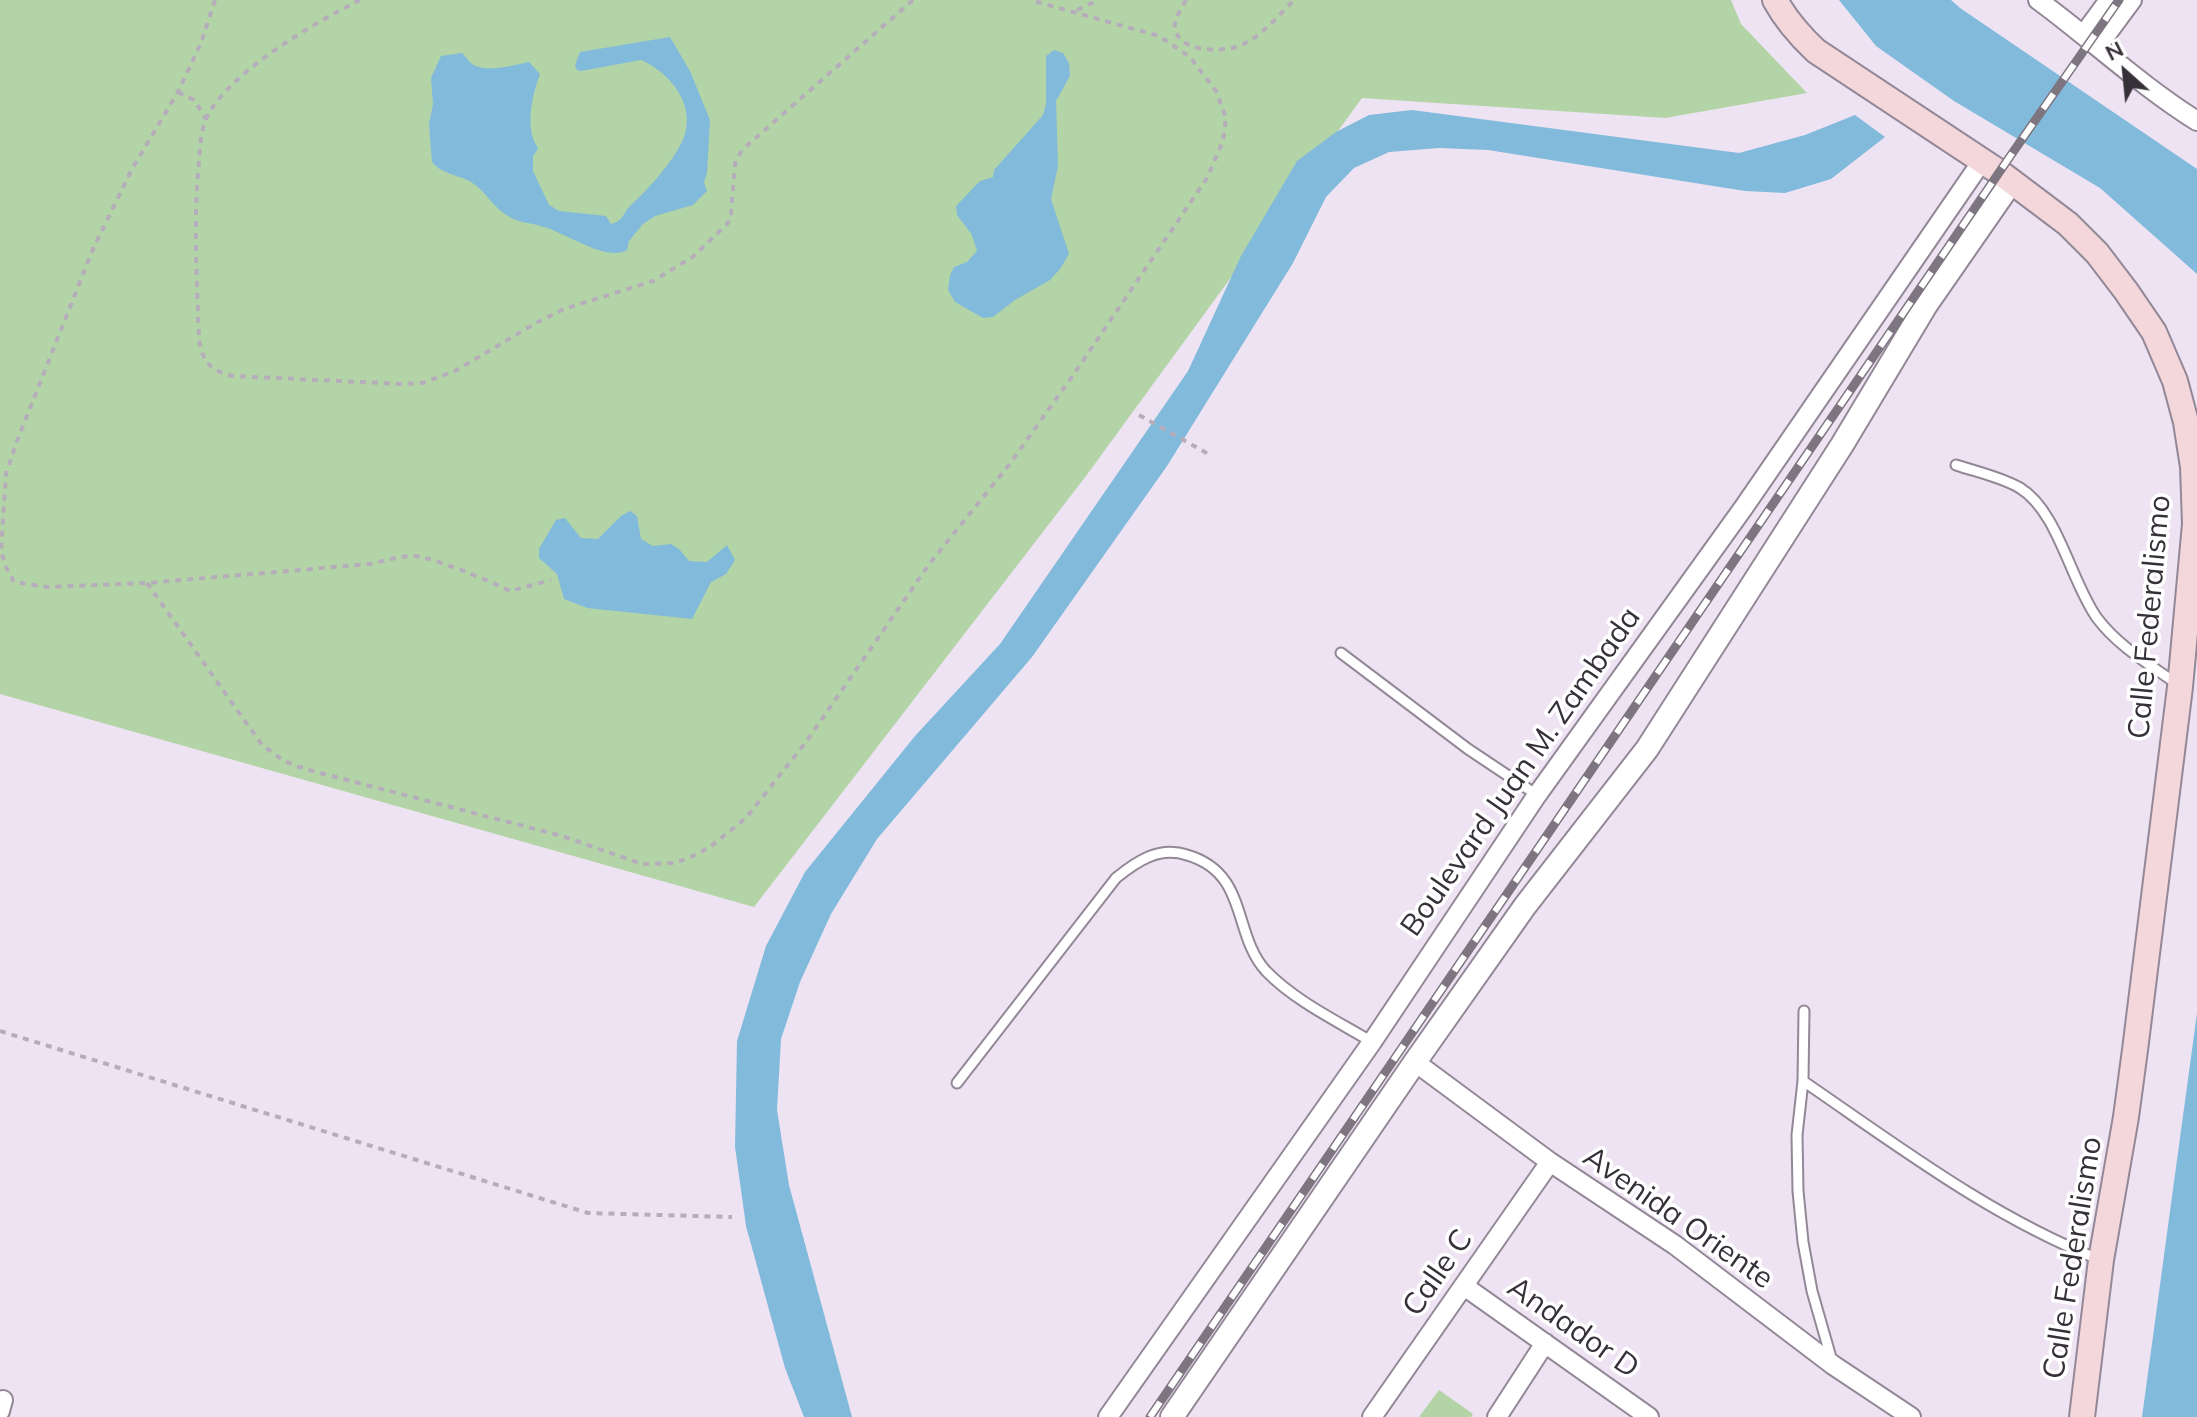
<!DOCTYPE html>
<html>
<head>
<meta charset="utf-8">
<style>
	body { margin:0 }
	#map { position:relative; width:2197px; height:1417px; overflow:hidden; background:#eee3f2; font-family:Mulish,sans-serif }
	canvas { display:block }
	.north { position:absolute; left:2085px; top:32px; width:80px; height:80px; -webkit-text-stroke:6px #fff; paint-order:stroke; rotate:333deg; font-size:22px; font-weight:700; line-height:32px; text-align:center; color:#363138 }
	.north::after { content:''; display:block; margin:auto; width:28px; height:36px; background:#363138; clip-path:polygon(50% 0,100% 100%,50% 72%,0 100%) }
</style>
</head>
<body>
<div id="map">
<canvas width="2197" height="1417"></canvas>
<div class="north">N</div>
</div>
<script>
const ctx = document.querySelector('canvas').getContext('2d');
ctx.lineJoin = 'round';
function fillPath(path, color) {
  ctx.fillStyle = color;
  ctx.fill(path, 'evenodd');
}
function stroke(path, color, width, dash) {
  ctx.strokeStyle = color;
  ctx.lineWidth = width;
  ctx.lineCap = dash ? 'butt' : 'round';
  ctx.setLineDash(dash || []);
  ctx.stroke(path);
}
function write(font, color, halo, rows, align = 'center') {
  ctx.font = font + ' Mulish,sans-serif';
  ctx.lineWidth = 7;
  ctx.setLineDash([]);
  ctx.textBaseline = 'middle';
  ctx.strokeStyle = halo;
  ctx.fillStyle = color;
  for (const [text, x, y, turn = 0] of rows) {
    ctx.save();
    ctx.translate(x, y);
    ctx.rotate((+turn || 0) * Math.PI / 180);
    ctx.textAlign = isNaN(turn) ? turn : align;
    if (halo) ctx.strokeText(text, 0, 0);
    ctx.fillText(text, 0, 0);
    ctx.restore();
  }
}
fillPath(new Path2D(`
	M0 0H1731L1741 24 1807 93 1665 118 1362 98 1086 476 754 907 0 694Z
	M1439 1390 1473 1414 1471 1417H1419Z`), '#b3d4a6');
fillPath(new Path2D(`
	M1839 0H1951L1960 8 2197 169V274L2100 188 1954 101 1876 46Z
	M670 37 690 71 710 120 707 173 704 182 707 191 693 205 655 216 643 224 629 241 627 250C606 262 566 233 544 227 533 223 518 223 508 216 493 208 486 191 471 182 459 175 441 174 432 162L429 124 433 104 431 78 441 56 462 53C466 57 470 64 476 66 491 72 513 65 529 62L540 74C533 93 527 118 533 138 534 142 537 145 538 149L533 156V171L549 205 559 211 606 216 611 224C624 221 623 212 632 204 648 190 679 155 685 134 694 102 670 73 641 60L581 71 577 70 575 65 580 52Z
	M1054 50 1063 53 1069 63 1070 76 1056 101 1058 166 1051 199 1069 254 1060 269 1050 280 1015 300 993 317 983 318 955 302 948 290 950 275 954 267 967 262 977 251 972 235 957 215 956 206 980 181 993 177 994 170 1043 115 1046 104V56Z
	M1412 110 1739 153 1805 135 1855 115 1885 137 1831 179 1785 193 1745 191 1488 150 1439 148 1389 152 1354 168 1326 197 1293 263 1167 466 1032 657 877 839 831 914 800 982 781 1039 777 1110 789 1185 852 1417H804L785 1368 746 1226 735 1147 737 1041 766 946 805 872 915 736 1000 644 1188 371 1241 256 1297 161 1336 132 1369 115Z
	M630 511 637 516 641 539 653 546 671 544 679 549 689 561 707 562 727 545 735 560 726 574 711 582 692 619 587 608 564 599 557 574 539 558V549L556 520 565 518 581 538 598 539 621 516Z
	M2197 1013V1417H2142Z`), '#82badc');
const service = new Path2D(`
	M1956 465C1977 472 2001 477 2020 488 2058 511 2071 582 2097 618 2118 646 2149 664 2177 684
	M1341 653 1468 749 1537 795
	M1804 1011 1803 1081 1797 1135 1798 1191 1803 1242 1812 1291 1832 1361
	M1803 1081C1898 1146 1990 1216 2098 1259
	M957 1083 1116 878C1137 861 1159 846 1187 855 1249 873 1232 934 1266 971 1295 1001 1337 1021 1372 1042`);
const minor = new Path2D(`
	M2038 0C2091 39 2141 86 2197 121
	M2084 34 2109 0
	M2098 46 2132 0
	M1415 1062 1550 1162 1675 1245 1833 1365 1911 1417
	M1464 1286 1649 1417
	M0 1411 3 1400
	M1108 1417 1372 1042 1537 795 1744 507 1982 161
	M1372 1417 1550 1162
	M1497 1417 1545 1343`);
const tertiary = new Path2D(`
	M1172 1417 1415 1062 1525 906 1647 749 1842 445 1926 305 2012 181`);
const secondary = new Path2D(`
	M1775 0C1786 20 1800 36 1816 51L1999 172 2068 224 2097 253 2126 291 2154 332 2175 381 2186 422 2193 467 2195 524 2180 687 2135 1050 2126 1117 2101 1260 2082 1417`);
stroke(service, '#938897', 13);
stroke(minor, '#938897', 22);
stroke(tertiary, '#938897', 26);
stroke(secondary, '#938897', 28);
stroke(new Path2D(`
	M215 0 201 43 178 92 132 169 93 249 17 441 6 474 1 551 6 567 14 582 47 587 147 583 370 564C385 561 399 556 414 556 432 557 493 582 510 591L551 580
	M360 0C316 22 227 73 206 119 201 131 200 148 199 161 193 221 197 280 199 340 203 362 210 371 233 376L403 384 422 383 455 371 536 323 564 309 653 281 694 256 728 223 731 214 735 164 742 150 913 0
	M1186 0C1182 8 1173 20 1175 29 1180 52 1219 52 1236 47 1260 39 1277 17 1294 0
	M1077 10 1099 0
	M178 92 194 100 206 119
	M1139 415 1212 456
	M147 583 262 745 284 761 305 769 562 836 642 864 675 863 693 856 710 847 746 818 806 742 930 563 1009 465 1076 371 1207 178 1223 141 1226 118 1216 91 1190 57 1159 36 1030 0
	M0 1031 588 1213 732 1217`), '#b6adba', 4, [6, 6]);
stroke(service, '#fff', 9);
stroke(minor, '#fff', 18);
stroke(tertiary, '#fff', 22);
stroke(secondary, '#f4d7da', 24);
const rail = new Path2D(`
	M1150 1417 2011 155 2119 0`);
stroke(rail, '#7d757f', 9);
stroke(rail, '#fff', 6, [18]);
write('30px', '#363138', '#fff', [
	["Calle Federalismo",2150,617,-85],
	["Boulevard Juan M. Zambada",1521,772,-55],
	["Avenida Oriente",1678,1218,35],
	["Calle Federalismo",2073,1258,-81],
	["Calle C",1438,1273,-55],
	["Andador D",1573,1328,35]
]);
</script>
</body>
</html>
